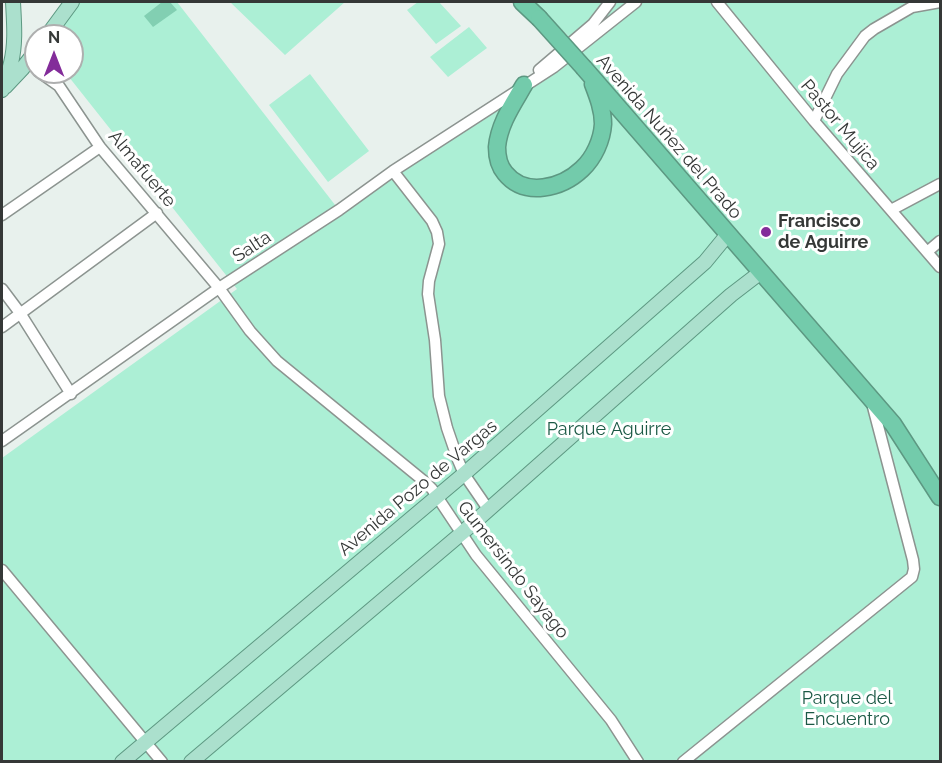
<!DOCTYPE html>
<html>
<head>
<meta charset="utf-8">
<style>
	body { margin:0 }
	#map { position:relative; width:942px; height:763px; overflow:hidden; background:#e8f1ed; font-family:Raleway,sans-serif }
	canvas { display:block }
	.frame { position:absolute; inset:0; border:3px solid #353837; pointer-events:none }
	.north { position:absolute; left:24px; top:24px; width:60px; height:60px; box-sizing:border-box; background:#fff; border:2px solid #aeafaf; border-radius:50%; rotate:0deg; font-size:16px; font-weight:700; line-height:24px; text-align:center; color:#353837 }
	.north::after { content:''; display:block; margin:auto; width:21px; height:27px; background:#832c9a; clip-path:polygon(50% 0,100% 100%,50% 72%,0 100%) }
</style>
</head>
<body>
<div id="map">
<canvas width="942" height="763"></canvas>
<div class="frame"></div>
<div class="north">N</div>
</div>
<script>
const ctx = document.querySelector('canvas').getContext('2d');
ctx.lineJoin = 'round';
function fillPath(path, color) {
  ctx.fillStyle = color;
  ctx.fill(path, 'evenodd');
}
function stroke(path, color, width, dash) {
  ctx.strokeStyle = color;
  ctx.lineWidth = width;
  ctx.lineCap = dash ? 'butt' : 'round';
  ctx.setLineDash(dash || []);
  ctx.stroke(path);
}
function write(font, color, halo, rows, align = 'center') {
  ctx.font = font + ' Raleway,sans-serif';
  ctx.lineWidth = 6;
  ctx.setLineDash([]);
  ctx.textBaseline = 'middle';
  ctx.strokeStyle = halo;
  ctx.fillStyle = color;
  for (const [text, x, y, turn = 0] of rows) {
    ctx.save();
    ctx.translate(x, y);
    ctx.rotate((+turn || 0) * Math.PI / 180);
    ctx.textAlign = isNaN(turn) ? turn : align;
    if (halo) ctx.strokeText(text, 0, 0);
    ctx.fillText(text, 0, 0);
    ctx.restore();
  }
}
fillPath(new Path2D(`
	M79 2H177L339 210 584 51 533 2H940V761H2V458L237 289 65 72H72V36H59L67 19Z
	M230 2H345L285 55Z
	M418 2H439L461 26 436 44 407 10Z
	M469 27 487 48 448 77 430 57Z
	M310 74 369 151 328 182 269 105Z`), '#acefd5');
fillPath(new Path2D(`
	M162 2H170L177 10 153 27 144 16Z`), '#82cfb2');
const minor = new Path2D(`
	M717 2 814 121 940 267
	M539 70 593 24 610 2
	M39 72 59 86 100 147 219 288 250 331 277 361 425 482 432 489 476 555 611 720 638 762
	M814 121 837 74 865 36 874 29 912 7 940 2
	M393 171 432 221 437 232 439 244 429 281 428 294 435 340 439 396 447 428 458 460 464 474 488 509
	M891 210 940 184
	M2 215 100 147
	M927 252 940 241
	M2 289 20 313 71 394
	M2 327 157 213
	M2 441 219 288 339 210 393 171 554 67 636 2
	M2 570 162 762
	M683 762 912 577 914 569 913 560 872 403`);
const major = new Path2D(`
	M47 36 72 2
	M5 87 22 69 36 51
	M2 90C5 81 9 72 11 63 16 43 14 22 13 2
	M122 762 464 474 705 262 728 234
	M191 762 462 533 731 295 761 272`);
const highway = new Path2D(`
	M522 2 539 18
	M584 68 893 424 940 497
	M524 85C513 104 499 124 497 147 497 156 499 166 505 173 525 198 562 188 582 169 594 158 602 140 603 124 603 110 598 97 593 84`);
stroke(minor, '#8c9490', 13);
stroke(major, '#5d9882', 16);
stroke(highway, '#5d9882', 19);
stroke(minor, '#fff', 10);
stroke(major, '#abe0cd', 14);
stroke(highway, '#73cbab', 16);
const highwayBridge = new Path2D(`
	M539 18 584 68`);
stroke(highwayBridge, '#5d9882', 19, []);
stroke(highwayBridge, '#73cbab', 16);
for (const [x, y, r, color] of [
	[766,232,6,"#832c9a"]
]) {
  const dot = new Path2D();
  dot.arc(x, y, r, 0, 2 * Math.PI);
  ctx.fillStyle = color;
  ctx.fill(dot);
  stroke(dot, '#fff', 2);
}
write('18px', '#353837', '#fff', [
	["Pastor Mujica",840,125,50],
	["Avenida Nuñez del Prado",669,137,49],
	["Almafuerte",142,169,50],
	["Salta",252,247,-33],
	["Avenida Pozo de Vargas",418,488,-40],
	["Gumersindo Sayago",513,570,52]
]);
write('bold 18px', '#353837', '#fff', [
	["Francisco",778,222],
	["de Aguirre",778,243]
], 'left');
write('18px', '#1b5945', '#fff', [
	["Parque Aguirre",609,430],
	["Parque del",847,699],
	["Encuentro",847,720]
]);
</script>
</body>
</html>
